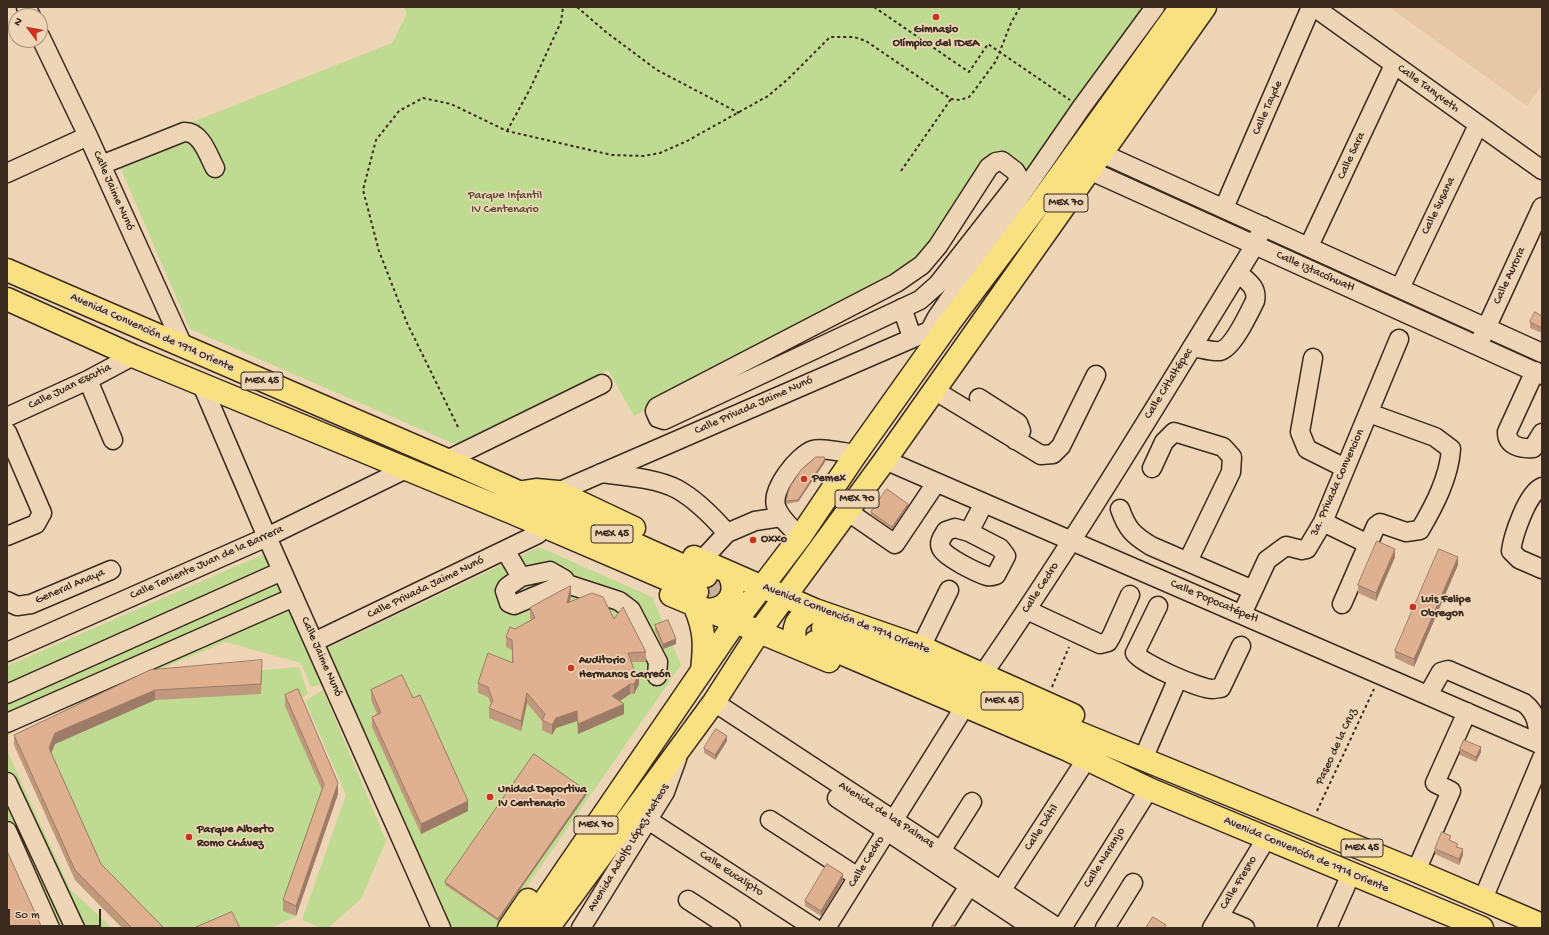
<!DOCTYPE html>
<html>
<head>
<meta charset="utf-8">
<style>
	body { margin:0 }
	#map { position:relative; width:1549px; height:935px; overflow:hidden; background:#eed5b6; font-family:"Gochi Hand",sans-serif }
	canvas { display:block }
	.frame { position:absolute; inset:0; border:8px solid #3b2a1e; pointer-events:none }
	.north { position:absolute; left:8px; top:8px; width:40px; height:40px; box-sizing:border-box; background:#eed5b6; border:1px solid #a69179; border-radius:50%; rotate:302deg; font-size:11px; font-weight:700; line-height:16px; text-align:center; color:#3b2a1e }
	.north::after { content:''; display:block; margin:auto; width:14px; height:18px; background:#c8321e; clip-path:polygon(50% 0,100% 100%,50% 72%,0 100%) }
	.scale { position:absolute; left:8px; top:909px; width:93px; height:18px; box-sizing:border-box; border:2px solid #3b2a1e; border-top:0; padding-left:5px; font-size:12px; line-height:14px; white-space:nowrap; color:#3b2a1e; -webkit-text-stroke:3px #eed5b6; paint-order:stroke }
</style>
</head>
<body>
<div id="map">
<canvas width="1549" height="935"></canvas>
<div class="frame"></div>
<div class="north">N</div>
<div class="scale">50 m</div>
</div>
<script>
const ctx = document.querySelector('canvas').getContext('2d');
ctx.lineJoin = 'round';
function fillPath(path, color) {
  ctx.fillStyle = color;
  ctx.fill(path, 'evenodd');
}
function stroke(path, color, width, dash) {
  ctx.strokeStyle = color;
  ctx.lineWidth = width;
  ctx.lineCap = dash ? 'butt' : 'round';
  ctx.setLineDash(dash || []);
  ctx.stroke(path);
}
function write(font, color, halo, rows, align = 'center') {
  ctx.font = font + ' "Gochi Hand",sans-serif';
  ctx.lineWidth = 3.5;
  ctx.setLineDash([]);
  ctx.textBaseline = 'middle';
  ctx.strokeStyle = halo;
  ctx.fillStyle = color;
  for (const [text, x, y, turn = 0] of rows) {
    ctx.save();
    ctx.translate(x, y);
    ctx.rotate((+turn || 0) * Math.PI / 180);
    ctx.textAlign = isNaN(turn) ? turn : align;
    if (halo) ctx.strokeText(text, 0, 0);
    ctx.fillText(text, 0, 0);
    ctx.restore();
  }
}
fillPath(new Path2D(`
	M1389 7H1542V85L1527 106Z`), '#e6c7a8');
fillPath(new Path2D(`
	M404 7H1151L1027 181 986 158 918 258 634 416 608 370 459 446 190 329 114 153 392 43 407 13Z
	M539 547 652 597 681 665 498 928H449L324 650Z
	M262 555 269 560 323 684 311 687 301 663 225 642 10 732 7 740V666Z
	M299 667 308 694 298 700 338 794 296 916 271 928H122L75 880 14 745 150 680Z
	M323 690 386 841 361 899 328 928H322L302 920 346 795 305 701Z
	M7 750 70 889 112 928H54L7 821Z`), '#bfda91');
stroke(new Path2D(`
	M706 576 817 625
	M697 592 812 641`), '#cab398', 22, [22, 11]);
const minor = new Path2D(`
	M26 7 31 16
	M1314 7 1542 170
	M40 36 88 136 184 348
	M1101 153 1542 353
	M1002 161 1015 171 1018 176 1017 183 938 284 920 300 664 420 658 418 655 411 657 407 896 283 922 265 938 246 989 167 996 162Z
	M101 165 184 132C201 131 208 155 215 168
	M1089 170 1542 375
	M7 173 88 136
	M1224 208 1311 7
	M1309 246 1394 65
	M1400 288 1478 125
	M902 308 912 337
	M930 330 937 317 1081 108 1155 7
	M1482 337 1542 207
	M1192 347C1200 348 1212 352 1220 351 1233 348 1249 313 1255 301 1258 287 1247 281 1238 273
	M1313 358 1300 432 1307 449 1345 468
	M1535 371 1507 432C1507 446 1521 449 1533 448L1542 433
	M88 380 113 440
	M202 385 267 537 441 928
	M934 390 1041 455 1053 454 1061 446 1096 375
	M979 398 1018 423 1021 431 1015 440
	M7 417 88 380 133 356
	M7 432 42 513 36 524 7 536
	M447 460 602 384
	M885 460 1542 745
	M1152 468 1164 442 1174 432 1223 447 1232 457 1231 472 1188 561
	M601 473C624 476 656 478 677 489 697 500 713 517 727 533
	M1542 487C1527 493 1513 536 1511 551L1519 559 1542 569
	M558 492 950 322
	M1120 509C1127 529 1133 535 1151 546L1253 590
	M847 511 895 544 936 483
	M1323 522 1368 544
	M969 532 955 528 946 531C943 536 938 542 941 548 944 557 978 573 987 576 990 577 993 576 996 575L1006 556 1000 548 969 532 984 503
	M800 537C792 528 779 518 776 506 771 489 798 455 813 450 822 447 846 453 856 454
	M505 550 521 577 550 571 564 579 567 584 619 601 631 610 658 662 657 676
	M701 561 727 533 755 521 781 517
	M521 577 507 587 505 591 509 603 514 605 566 583
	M7 601 17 606 31 604 111 570
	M1342 604 1376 526 1380 523 1406 532 1420 530C1434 506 1449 478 1451 449L1435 437 1369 413
	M1158 606 1135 653C1140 663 1200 689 1212 689 1215 689 1218 688 1221 688L1241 646
	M1027 610 1100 644 1108 642 1112 635 1130 595
	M1242 614 1267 560 1286 546 1302 550 1307 549 1323 522 1399 339
	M314 642 538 534
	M921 647 949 590
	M7 652 267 537 406 469
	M983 674C1079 535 1166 389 1255 245L1263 226
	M7 694 282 571
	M1428 695 1441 672 1448 670 1524 703C1538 714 1538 727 1539 744
	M714 702 1058 928
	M7 723 294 597
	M1146 752 1178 678
	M7 782 75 928
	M837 798 1033 928
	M648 820 814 928
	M770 820 858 877
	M7 831 50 928
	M941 851 972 802
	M1416 871 1451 791 1435 783 1467 712
	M1001 891 1082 766
	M1483 899 1542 758
	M688 900 731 928
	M1219 917 1245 928
	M581 928 665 792 677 759
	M826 928 960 714
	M942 928 969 886
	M1062 928 1149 789
	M1105 928 1133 883
	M1212 928 1266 839
	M1327 928 1351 874`);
const major = new Path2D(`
	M7 270 447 460 706 576
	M7 299 133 356 513 513 697 592
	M523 492 536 490 558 492 634 528
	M694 557 815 610 921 647 1073 715
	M671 595 829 661
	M695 607C705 630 705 645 702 670
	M706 610C727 610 739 594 729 574
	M823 628 1416 871 1542 925
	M815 642 1068 750 1149 789 1482 928
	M798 648C790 629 795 617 815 610
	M509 928 528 900
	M526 928 736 621 800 537 856 454 950 322 1039 204 1181 7
	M548 928 714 702 759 632 885 460 1205 7`);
stroke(minor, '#3b2a1e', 21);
stroke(major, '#3b2a1e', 25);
stroke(new Path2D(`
	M577 7 606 32 657 70 739 113
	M874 7 969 72 988 44 1070 100
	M507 131 530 89 561 22 563 7
	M901 171 951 99
	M458 427 407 323 379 251 363 190 376 140 399 111 423 98 451 104 507 131 612 155 644 156 660 153 687 141 768 96 788 79 830 37H854L866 41 951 99 960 100 969 97 974 91 996 61 1011 23 1020 7
	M1052 687 1069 647
	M1317 811 1374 689`), '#3b2a1e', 2, [3, 3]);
stroke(minor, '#eed5b6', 18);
stroke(major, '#f9e181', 22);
fillPath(new Path2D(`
	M1542 316V333L1530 328V322Z
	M825 462 798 502 786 504V501Z
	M908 506 892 529 871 515V512Z
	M1395 557 1376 601 1358 593V585Z
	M1458 565 1414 667 1395 658V651Z
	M571 596 570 602 614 619 646 652V662H631L639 684 634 694H630L620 701 624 714 578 734 577 721 556 728 552 735 542 730V721L527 703 521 731 489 718V708L491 705 488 697 478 693V683L512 663V650L506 647V637L515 629 531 620 530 618V608Z
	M655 625 676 644 663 649 655 630Z
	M150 670 262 671 261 694 155 700 55 744 51 753 101 864 164 928H122L75 880 14 745V735Z
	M371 690 413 698 468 811 421 834 372 727V717L377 714 371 700Z
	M285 695 338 794 296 916 283 911V900L322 790 285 706Z
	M727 741 715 760 704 753V748Z
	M1460 749 1481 752 1476 762 1460 755Z
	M587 794 498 921 445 885V882Z
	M1451 841 1458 847 1463 855 1459 865 1435 854V849Z
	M843 880 821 916 805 906V901Z`), '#c0987d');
fillPath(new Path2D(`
	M825 459V462L798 502V500Z
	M908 504V506L892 529V527Z
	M1395 549V557L1376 601V593Z
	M1458 557V565L1414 667V659Z
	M571 586V596L567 613V603Z
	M676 639V644L663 649V644Z
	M639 674V684L634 694V684Z
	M630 684V694L612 706V696Z
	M155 690V700L55 744 49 759V748L55 733Z
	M527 693V703L521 731V721Z
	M624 704V714L578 734V724Z
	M577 711V721L556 728 552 735V725L556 718Z
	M727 736V741L715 760V755Z
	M1481 747V752L1476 762V757Z
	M338 783V794L296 916V906Z
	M587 791V794L498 921V919Z
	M468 801V811L421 834V824Z
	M1463 849V855L1459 865V859Z
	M843 874V880L821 916V911Z`), '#9c7c66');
const building = new Path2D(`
	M1535 312 1542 316V328L1530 322Z
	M816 457H824L825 459 798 500 786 501 788 492 791 485 801 470Z
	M887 489 908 504 892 527 871 512Z
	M1377 541 1395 549 1376 593 1358 585Z
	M1439 549 1458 557 1414 659 1395 651Z
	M570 586H571L567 603 592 593 603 597 614 619 623 607 646 652 628 653 635 672 639 674 634 684H630L612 696 624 704 578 724 577 711 556 718 552 725 542 720 545 714 527 693 521 721 489 708 493 701 488 687 478 683 488 653 513 663 512 640 506 637 510 627 515 629 535 618 530 608Z
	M668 620 676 639 663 644 655 625Z
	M262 660 261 684 155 690 55 733 49 748 101 864 164 928H132L75 870 14 735 150 670Z
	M402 675 413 698 420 695 468 801 421 824 372 717 381 713 371 690Z
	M298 689 338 783 296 906 283 900 324 784 285 695Z
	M716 729 727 736 715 755 704 748Z
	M1464 740 1481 747 1476 757 1460 749Z
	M534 754 587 791 498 919 445 882Z
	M1442 832 1451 836 1449 840 1458 844 1456 847 1463 849 1459 859 1435 849Z
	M7 851 42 928H7Z
	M827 864 843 874 821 911 805 901Z
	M232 912 240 928H194Z
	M1153 917 1166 925 1164 928H1146Z
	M953 925 957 928H950Z`);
fillPath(building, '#dfb191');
stroke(building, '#9c7c66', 1);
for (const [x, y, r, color] of [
	[936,17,4,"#c8321e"],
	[804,479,4,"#c8321e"],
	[753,540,4,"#c8321e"],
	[1413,607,4,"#c8321e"],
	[571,668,4,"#c8321e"],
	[490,797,4,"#c8321e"],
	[189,837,4,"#c8321e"]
]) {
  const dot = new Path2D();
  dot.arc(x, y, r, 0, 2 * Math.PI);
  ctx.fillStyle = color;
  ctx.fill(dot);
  stroke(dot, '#eed5b6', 1.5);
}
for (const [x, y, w] of [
	[1066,203,44],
	[262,381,42],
	[857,499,44],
	[612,534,42],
	[1002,701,42],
	[596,825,44],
	[1362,848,42]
]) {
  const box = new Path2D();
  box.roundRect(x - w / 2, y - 9, w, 18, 3);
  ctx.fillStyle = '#eed5b6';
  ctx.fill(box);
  stroke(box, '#3b2a1e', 1);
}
write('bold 11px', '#3b2a1e', null, [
	["MEX 70",1066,203],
	["MEX 45",262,381],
	["MEX 70",857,499],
	["MEX 45",612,534],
	["MEX 45",1002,701],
	["MEX 70",596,825],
	["MEX 45",1362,848]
]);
write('bold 12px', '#3b2a1e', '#eed5b6', [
	["Gimnasio",936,30,"center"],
	["Olímpico del IDEA",936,44,"center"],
	["Pemex",812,479],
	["Oxxo",761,540],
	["Luis Felipe",1421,600],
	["Obregon",1421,614],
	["Auditorio",579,661],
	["Hermanos Carreón",579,675],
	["Unidad Deportiva",498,790],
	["IV Centenario",498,804],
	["Parque Alberto",197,830],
	["Romo Chávez",197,844]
], 'left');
write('12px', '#3b2a1e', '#eed5b6', [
	["Calle Tanyveth",1428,89,36],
	["Calle Tayde",1268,108,-66],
	["Calle Sara",1352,156,-65],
	["Calle Jaime Nunó",113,191,66],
	["Calle Susana",1439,206,-64],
	["Calle Iztaccíhuatl",1315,272,24],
	["Calle Aurora",1510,276,-65],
	["Avenida Convención de 1914 Oriente",152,333,24],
	["Calle Citlaltépec",1169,384,-58],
	["Calle Juan Escutia",70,387,-26],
	["Calle Privada Jaime Nunó",754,406,-24],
	["3a. Privada Convencion",1338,483,-66],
	["Calle Teniente Juan de la Barrera",207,563,-24],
	["General Anaya",70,587,-23],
	["Calle Privada Jaime Nunó",426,588,-26],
	["Calle Cedro",1041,588,-57],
	["Calle Popocatépetl",1214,602,23],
	["Avenida Convención de 1914 Oriente",846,619,21],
	["Calle Jaime Nunó",321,657,66],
	["Paseo de la Cruz",1337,747,-65],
	["Avenida de las Palmas",886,815,33],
	["Calle Dátil",1042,828,-57],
	["Avenida Adolfo López Mateos",629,848,-59],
	["Avenida Convención de 1914 Oriente",1306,855,23],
	["Calle Naranjo",1105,858,-58],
	["Calle Cedro",867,862,-58],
	["Calle Eucalipto",731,874,33],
	["Calle Fresno",1239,883,-59]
]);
write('12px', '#4f442f', '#eed5b6', [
	["Parque Infantil",505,196],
	["IV Centenario",505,210]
]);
</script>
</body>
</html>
